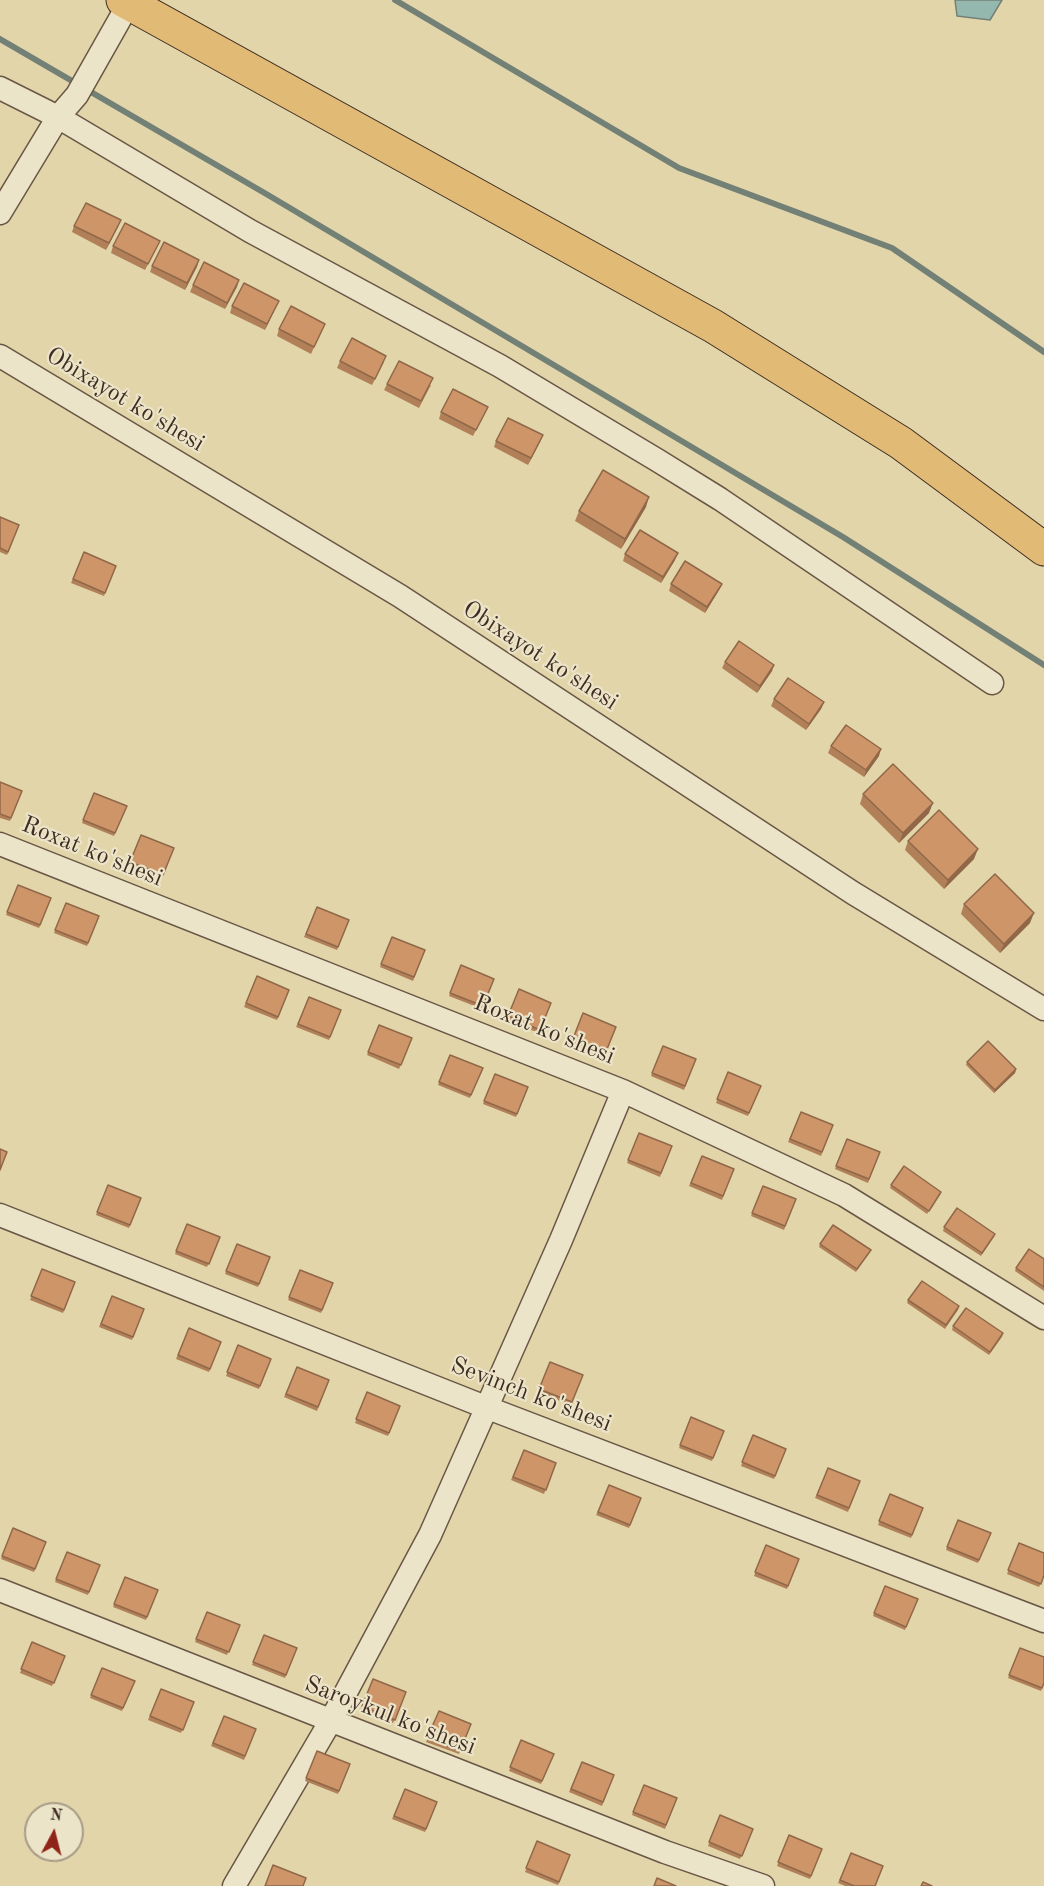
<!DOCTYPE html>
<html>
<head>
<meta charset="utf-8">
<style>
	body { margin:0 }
	#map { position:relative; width:1044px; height:1886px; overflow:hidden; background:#e2d5aa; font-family:"Old Standard TT",serif }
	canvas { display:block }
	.north { position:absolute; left:24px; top:1802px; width:60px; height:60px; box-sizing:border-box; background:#ece4c8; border:2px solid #a79b86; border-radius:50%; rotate:7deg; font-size:16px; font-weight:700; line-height:24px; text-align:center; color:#3f2d23 }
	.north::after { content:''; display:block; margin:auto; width:21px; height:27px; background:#8f2418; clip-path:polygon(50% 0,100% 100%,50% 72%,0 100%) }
</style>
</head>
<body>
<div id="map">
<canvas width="1044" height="1886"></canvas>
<div class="north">N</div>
</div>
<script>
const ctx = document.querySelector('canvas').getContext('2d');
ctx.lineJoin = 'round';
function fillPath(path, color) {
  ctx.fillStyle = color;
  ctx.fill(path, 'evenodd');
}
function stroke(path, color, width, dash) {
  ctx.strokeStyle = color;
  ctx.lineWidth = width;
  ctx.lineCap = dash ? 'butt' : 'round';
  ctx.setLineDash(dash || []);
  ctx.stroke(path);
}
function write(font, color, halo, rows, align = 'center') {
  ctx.font = font + ' "Old Standard TT",serif';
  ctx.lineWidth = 4.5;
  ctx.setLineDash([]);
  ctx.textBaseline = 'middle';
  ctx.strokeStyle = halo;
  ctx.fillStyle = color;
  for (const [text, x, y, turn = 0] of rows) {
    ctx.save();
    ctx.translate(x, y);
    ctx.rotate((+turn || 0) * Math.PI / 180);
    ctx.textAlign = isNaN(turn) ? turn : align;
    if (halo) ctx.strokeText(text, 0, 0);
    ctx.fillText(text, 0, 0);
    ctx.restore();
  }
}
const water = new Path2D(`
	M955 0H1002L990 20 957 16Z`);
fillPath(water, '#95b8ae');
stroke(water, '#738076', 1.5);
stroke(new Path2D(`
	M395 0 679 168 892 248 1044 352
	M0 39 268 195 843 537 1044 665`), '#738076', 6);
const minor = new Path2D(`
	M0 88 58 117 250 231 500 366 657 460 720 499 992 683
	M0 213 58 117 77 95 129 3
	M0 356 400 596 853 893 1044 1009
	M0 844 623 1091 844 1195 1044 1318
	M0 1215 488 1408 1044 1621
	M0 1590 665 1852 763 1886
	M234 1886 330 1722 430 1535 561 1240 623 1091`);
const trunk = new Path2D(`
	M123 0 713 326 901 443 1044 549`);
stroke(minor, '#685745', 25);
stroke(trunk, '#3f2d23', 35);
stroke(minor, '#ece4c8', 22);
stroke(trunk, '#e1ba75', 33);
fillPath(new Path2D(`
	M121 220 106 250 72 232 74 226Z
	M113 246 157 247 145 270 111 253Z
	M199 260 185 290 150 272 152 266Z
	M239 280 225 309 190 292 193 285Z
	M279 301 265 330 230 313 232 306Z
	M325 324 311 354 277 336 279 329Z
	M340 361 384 362 372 385 337 368Z
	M387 384 431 385 419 408 384 390Z
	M441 412 485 413 473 436 439 419Z
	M543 435 528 465 494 447 496 441Z
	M646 507 621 549 575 521 579 511Z
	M0 517 19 525 7 555 0 552Z
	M84 552 116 566 104 596 71 583Z
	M625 554 675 560 661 583 623 561Z
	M671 584H722L719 590 705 613 669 591Z
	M725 662 772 671 757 693 722 668Z
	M774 699 824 702 821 709 806 730 771 706Z
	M831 746 879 756 864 777 828 753Z
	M0 782 22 791 10 821 0 818Z
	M94 793 127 806 114 836 82 823Z
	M863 794 929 813 899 843 860 804Z
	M141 835 174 848 162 878 129 865Z
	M908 841 974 859 944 889 905 850Z
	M18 885 51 898 39 928 6 915Z
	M66 903 99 916 87 946 54 933Z
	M964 904 1030 923 1000 953 961 914Z
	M317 907 349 920 337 950 304 937Z
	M392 937 425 950 413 981 380 967Z
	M461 965 494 979 482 1009 449 996Z
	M257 976 289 990 277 1020 244 1007Z
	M519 989 551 1003 539 1033 506 1020Z
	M309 997 341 1010 329 1040 296 1027Z
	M583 1013 616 1027 604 1057 571 1044Z
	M379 1025 412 1038 399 1069 367 1055Z
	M663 1046 696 1059 684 1090 651 1076Z
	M450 1055 483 1068 470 1098 438 1085Z
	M967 1062 1016 1069 1015 1073 994 1093 966 1065Z
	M728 1072 761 1086 748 1116 716 1103Z
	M495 1074 528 1087 516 1117 483 1104Z
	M801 1112 833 1125 821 1156 788 1142Z
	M639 1133 672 1146 660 1177 627 1163Z
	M847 1139 880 1152 868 1183 835 1169Z
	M702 1156 734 1169 722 1200 689 1186Z
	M108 1185 141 1198 129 1228 96 1215Z
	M891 1185 941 1192 940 1195 927 1214 890 1188Z
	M763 1186 796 1199 784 1230 751 1216Z
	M187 1224 220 1237 207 1267 175 1254Z
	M944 1227 995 1234 994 1237 981 1256 943 1231Z
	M237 1244 270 1257 258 1287 225 1274Z
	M820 1244 869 1253 856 1272 819 1247Z
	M1044 1259V1291L1015 1271 1016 1268Z
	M42 1269 75 1282 63 1313 30 1300Z
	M300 1270 333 1283 321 1313 288 1300Z
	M112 1296 144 1309 132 1340 99 1327Z
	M908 1300 959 1306 958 1310 945 1329 907 1303Z
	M953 1326 1003 1333 1002 1337 989 1355 952 1330Z
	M189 1328 221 1342 209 1372 176 1359Z
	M238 1345 271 1359 259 1389 226 1376Z
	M550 1362 583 1375 570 1405 538 1392Z
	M297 1367 329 1380 317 1411 284 1397Z
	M367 1392 400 1406 388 1436 355 1423Z
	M691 1417 724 1431 712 1461 679 1448Z
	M753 1435 786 1449 774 1479 741 1466Z
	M524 1450 556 1463 544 1494 511 1480Z
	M828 1468 860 1481 848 1512 815 1498Z
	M609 1485 641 1498 629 1528 596 1515Z
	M890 1494 923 1508 911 1538 878 1525Z
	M958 1520 991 1533 978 1563 946 1550Z
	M13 1528 46 1542 34 1572 1 1559Z
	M1019 1543 1044 1576 1039 1587 1007 1574Z
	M766 1545 799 1559 787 1589 754 1576Z
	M67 1552 100 1565 88 1595 55 1582Z
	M125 1577 158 1590 146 1620 113 1607Z
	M885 1586 918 1599 905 1630 873 1616Z
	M207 1612 240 1625 227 1655 195 1642Z
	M264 1635 297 1648 285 1678 252 1665Z
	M32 1642 65 1656 52 1686 20 1673Z
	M1020 1648 1044 1684 1041 1691 1008 1678Z
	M102 1668 135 1681 122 1711 90 1698Z
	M373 1679 406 1692 393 1723 361 1710Z
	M161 1689 194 1702 181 1733 148 1720Z
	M439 1711 471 1724 459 1754 426 1742Z
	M224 1716 256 1729 244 1760 211 1746Z
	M521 1740 554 1754 541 1784 509 1771Z
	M317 1751 350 1764 338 1794 305 1781Z
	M582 1762 614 1775 602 1806 569 1792Z
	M644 1785 677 1798 665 1829 632 1815Z
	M405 1789 437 1802 425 1832 392 1819Z
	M720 1815 753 1829 740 1859 708 1846Z
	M789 1835 822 1849 810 1879 777 1866Z
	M537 1841 570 1855 558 1885 525 1872Z
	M851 1853 876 1886H845L838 1883Z`), '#b18059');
fillPath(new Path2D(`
	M121 220 118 227 106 250 109 243Z
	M199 260 197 267 185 290 187 283Z
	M239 280 237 287 225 309 227 303Z
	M279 301 276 307 265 330 267 324Z
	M543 435 540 442 528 465 531 458Z
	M649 497 646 507 621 549 625 539Z
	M678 553 675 560 661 583 663 577Z
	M722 584 719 590 705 613 707 607Z
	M774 665 772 671 757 693 760 686Z
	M824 702 821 709 806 730 809 724Z
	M881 749 879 756 864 777 866 770Z
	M933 803 929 813 899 843 903 833Z
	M978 849 974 859 944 889 948 880Z
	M1034 913 1030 923 1000 953 1004 944Z
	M1016 1069 1015 1073 994 1093 995 1090Z`), '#906849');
const building = new Path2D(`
	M86 203 121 220 109 243 74 226Z
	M125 223 160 241 148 264 113 246Z
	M164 242 199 260 187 283 152 266Z
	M204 262 239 280 227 303 193 285Z
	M244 283 279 301 267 324 232 306Z
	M291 306 325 324 314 347 279 329Z
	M352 338 386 356 375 379 340 361Z
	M399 361 433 378 421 401 387 384Z
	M453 389 488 407 476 430 441 412Z
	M508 418 543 435 531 458 496 441Z
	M603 470 649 497 625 539 579 511Z
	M0 517 19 525 8 552 0 548Z
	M640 530 678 553 663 577 625 554Z
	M84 552 116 566 105 593 73 579Z
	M685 561 722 584 707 607 671 584Z
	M739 641 774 665 760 686 725 662Z
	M788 678 824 702 809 724 774 699Z
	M846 725 881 749 866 770 831 746Z
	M893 764 933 803 903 833 863 794Z
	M0 782 22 791 11 818 0 814Z
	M94 793 127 806 115 833 83 820Z
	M939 810 978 849 948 880 908 841Z
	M141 835 174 848 163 875 130 862Z
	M995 874 1034 913 1004 944 964 904Z
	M18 885 51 898 40 925 7 912Z
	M66 903 99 916 88 943 55 930Z
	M317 907 349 920 338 947 306 934Z
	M392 937 425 950 414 977 381 964Z
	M461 965 494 979 483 1006 450 993Z
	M257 976 289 990 278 1017 246 1003Z
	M519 989 551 1003 540 1030 508 1016Z
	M309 997 341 1010 330 1037 298 1024Z
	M583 1013 616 1027 605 1054 572 1041Z
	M379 1025 412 1038 401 1065 368 1052Z
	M988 1041 1016 1069 995 1090 967 1062Z
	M663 1046 696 1059 685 1086 652 1073Z
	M450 1055 483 1068 471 1095 439 1082Z
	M728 1072 761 1086 749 1113 717 1099Z
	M495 1074 528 1087 517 1114 484 1101Z
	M801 1112 833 1125 822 1152 790 1139Z
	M639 1133 672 1146 661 1173 628 1160Z
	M847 1139 880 1152 869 1179 836 1166Z
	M0 1149 7 1152 0 1170Z
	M702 1156 734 1169 723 1196 691 1183Z
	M904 1166 941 1192 929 1211 891 1185Z
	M108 1185 141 1198 130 1225 97 1212Z
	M763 1186 796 1199 785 1226 752 1213Z
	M957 1208 995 1234 982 1253 944 1227Z
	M187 1224 220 1237 209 1264 176 1251Z
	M833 1225 871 1250 857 1269 820 1244Z
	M237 1244 270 1257 259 1284 226 1271Z
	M1029 1249 1044 1259V1287L1016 1268Z
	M42 1269 75 1282 64 1310 31 1296Z
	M300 1270 333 1283 322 1310 289 1297Z
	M922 1281 959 1306 946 1325 908 1300Z
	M112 1296 144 1309 133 1337 101 1324Z
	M966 1308 1003 1333 990 1352 953 1326Z
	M189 1328 221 1342 210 1369 178 1355Z
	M238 1345 271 1359 260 1386 227 1372Z
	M550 1362 583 1375 572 1402 539 1389Z
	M297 1367 329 1380 318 1407 286 1394Z
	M367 1392 400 1406 389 1433 356 1419Z
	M691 1417 724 1431 713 1458 680 1445Z
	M753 1435 786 1449 775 1476 742 1462Z
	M524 1450 556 1463 546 1490 513 1477Z
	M828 1468 860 1481 849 1508 817 1495Z
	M609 1485 641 1498 630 1525 598 1512Z
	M890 1494 923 1508 912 1535 879 1521Z
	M958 1520 991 1533 979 1560 947 1547Z
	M13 1528 46 1542 35 1569 2 1556Z
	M1019 1543 1044 1553V1575L1041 1584 1008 1570Z
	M766 1545 799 1559 788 1586 755 1572Z
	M67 1552 100 1565 89 1592 56 1579Z
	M125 1577 158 1590 147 1617 114 1604Z
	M885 1586 918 1599 906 1627 874 1613Z
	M207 1612 240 1625 229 1652 196 1639Z
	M264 1635 297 1648 286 1675 253 1662Z
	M32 1642 65 1656 54 1683 21 1669Z
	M1020 1648 1044 1657V1683L1042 1688 1009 1675Z
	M102 1668 135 1681 123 1708 91 1695Z
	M373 1679 406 1692 395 1720 362 1706Z
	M161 1689 194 1702 183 1730 150 1716Z
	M439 1711 471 1724 460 1751 427 1738Z
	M224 1716 256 1729 245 1756 213 1743Z
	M521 1740 554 1754 542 1781 510 1767Z
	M317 1751 350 1764 339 1791 306 1778Z
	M582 1762 614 1775 603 1802 571 1789Z
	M644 1785 677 1798 666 1825 633 1812Z
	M405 1789 437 1802 426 1829 394 1816Z
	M720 1815 753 1829 742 1856 709 1842Z
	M789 1835 822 1849 811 1876 778 1862Z
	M537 1841 570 1855 559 1882 526 1868Z
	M851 1853 883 1866 875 1886H854L840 1880Z
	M273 1865 306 1878 303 1886H265Z
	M657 1878 676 1886H654Z
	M923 1882 932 1886H921Z`);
fillPath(building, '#ce9568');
stroke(building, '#906849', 1.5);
write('24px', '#3f2d23', '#ece4c8', [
	["Obixayot ko'shesi",125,400,31],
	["Obixayot ko'shesi",540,656,33],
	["Roxat ko'shesi",92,852,22],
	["Roxat ko'shesi",544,1030,22],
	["Sevinch ko'shesi",531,1395,21],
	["Saroykul ko'shesi",390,1716,21]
]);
</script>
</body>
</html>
